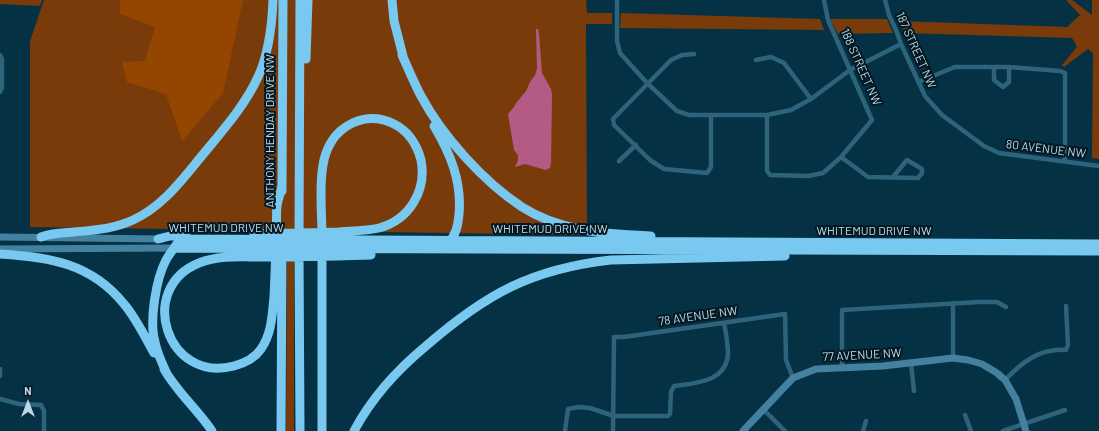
<!DOCTYPE html>
<html>
<head>
<meta charset="utf-8">
<style>
	body { margin:0 }
	#map { position:relative; width:1099px; height:431px; overflow:hidden; background:#053144; font-family:Barlow,sans-serif }
	canvas { display:block }
	.north { position:absolute; left:8px; top:383px; width:40px; height:40px; -webkit-text-stroke:3px #031822; paint-order:stroke; rotate:0deg; font-size:11px; font-weight:700; line-height:16px; text-align:center; color:#bdd8e6 }
	.north::after { content:''; display:block; margin:auto; width:14px; height:18px; background:#bdd8e6; clip-path:polygon(50% 0,100% 100%,50% 72%,0 100%) }
</style>
</head>
<body>
<div id="map">
<canvas width="1099" height="431"></canvas>
<div class="north">N</div>
</div>
<script>
const ctx = document.querySelector('canvas').getContext('2d');
ctx.lineJoin = 'round';
function fillPath(path, color) {
  ctx.fillStyle = color;
  ctx.fill(path, 'evenodd');
}
function stroke(path, color, width, dash) {
  ctx.strokeStyle = color;
  ctx.lineWidth = width;
  ctx.lineCap = dash ? 'butt' : 'round';
  ctx.setLineDash(dash || []);
  ctx.stroke(path);
}
function write(font, color, halo, rows, align = 'center') {
  ctx.font = font + ' Barlow,sans-serif';
  ctx.lineWidth = 4;
  ctx.setLineDash([]);
  ctx.textBaseline = 'middle';
  ctx.strokeStyle = halo;
  ctx.fillStyle = color;
  for (const [text, x, y, turn = 0] of rows) {
    ctx.save();
    ctx.translate(x, y);
    ctx.rotate((+turn || 0) * Math.PI / 180);
    ctx.textAlign = isNaN(turn) ? turn : align;
    if (halo) ctx.strokeText(text, 0, 0);
    ctx.fillText(text, 0, 0);
    ctx.restore();
  }
}
fillPath(new Path2D(`
	M0 0H42L40 6 0 4Z
	M44 0H586L587 13H612V24H586L587 235 30 227V41Z
	M1066 0H1072L1092 15V0H1099V159L1092 158 1093 53 1088 49 1064 67 1062 65 1077 47 1072 38 905 33 899 21 1067 27 1080 15Z
	M621 13 820 19 824 30 620 28Z
	M830 19H887L893 33 838 34Z
	M287 260 294 261V431H286Z`), '#7a3b0b');
fillPath(new Path2D(`
	M120 0H243L223 93 182 141 166 94 127 82 122 62 145 61 155 27 120 14Z`), '#944601');
fillPath(new Path2D(`
	M536 29H538L539 34 542 73 551 89 552 95 551 163 550 168 546 170 525 164 515 167 518 160V155L514 150 508 114 514 107 516 103 526 91 530 82 535 75 537 69Z`), '#b35a85');
stroke(new Path2D(`
	M617 0V41L620 53 647 83 677 111 689 115H767L791 110 811 99 850 70 901 44
	M885 0 889 15 896 30 901 44 925 96 942 115 984 146 999 153 1099 166
	M694 54 682 55 671 60 613 119 614 125 650 160 664 169 707 173 711 167V115
	M0 55 2 59V88L0 92
	M756 60 771 57 784 63 811 99
	M994 67V80L1003 87 1009 82V67
	M918 82 955 67H1009L1060 71 1065 73V161
	M767 115V171L770 175 808 176 823 173 841 157 872 120 828 20 824 0
	M841 157 868 177 918 178 922 173V169L907 160 893 177
	M619 161 636 145
	M953 358V303
	M911 363 914 391
	M842 367V310L979 302H997L1006 307
	M0 369V376
	M1005 380C1022 362 1040 348 1066 350L1068 345 1066 306
	M0 399 19 404 41 405 44 411V431
	M763 409 785 431
	M965 415 971 431
	M565 431 568 409 578 407 590 408 614 416H668L670 414 671 392 674 386C696 383 726 382 728 354 728 344 726 333 724 323
	M613 431 614 337H624L785 314 786 360 793 378
	M863 431 866 421
	M1003 431 1065 410`), '#2e637c', 4.5);
stroke(new Path2D(`
	M0 237 162 239
	M0 249 174 248
	M743 431 793 378 816 369 883 366 953 358 968 360 982 364 997 373 1005 380 1016 399 1026 431`), '#44819f', 7);
stroke(new Path2D(`
	M392 0 394 21 404 60
	M402 55C408 68 414 83 421 96 443 137 484 182 522 207 539 218 560 225 579 229 602 234 627 235 651 236
	M306 59 308 0
	M434 126C450 153 462 181 459 214 458 226 456 235 447 245
	M282 186C281 192 278 199 277 206 276 215 277 224 276 233 276 254 275 276 274 297 272 315 272 333 261 349 255 358 245 363 234 366 167 384 136 288 199 263 219 255 242 257 262 257 299 257 335 256 371 255
	M282 191 283 0
	M254 234C283 233 311 233 339 232 352 231 367 231 379 228 409 220 427 191 421 160 417 145 408 131 394 124 366 110 336 125 326 153 318 175 322 213 322 237 322 302 322 366 322 431
	M41 237C51 233 62 233 74 232 94 230 114 229 133 220 164 206 184 177 205 152 225 128 245 105 258 77 269 53 272 26 273 0
	M158 239 170 236 186 235
	M299 239 300 0
	M174 248 1099 251
	M299 251 300 431
	M0 254C49 257 91 263 124 304 136 318 145 337 154 353
	M164 369C177 392 197 409 212 431
	M167 374C162 363 157 353 155 342 149 321 156 279 166 260 170 253 176 246 180 239L1099 244
	M281 431 282 251
	M354 431C372 397 397 370 426 346 486 294 531 269 611 260L785 256`), '#78c8f0', 9);
write('12px', '#bdd8e6', '#031822', [
	["187 STREET NW",916,50,66],
	["188 STREET NW",861,67,66],
	["ANTHONY HENDAY DRIVE NW",270,131,-90],
	["80 AVENUE NW",1046,149,7],
	["WHITEMUD DRIVE NW",226,228],
	["WHITEMUD DRIVE NW",550,229],
	["WHITEMUD DRIVE NW",874,231],
	["78 AVENUE NW",698,316,-8],
	["77 AVENUE NW",862,355,-3]
]);
</script>
</body>
</html>
